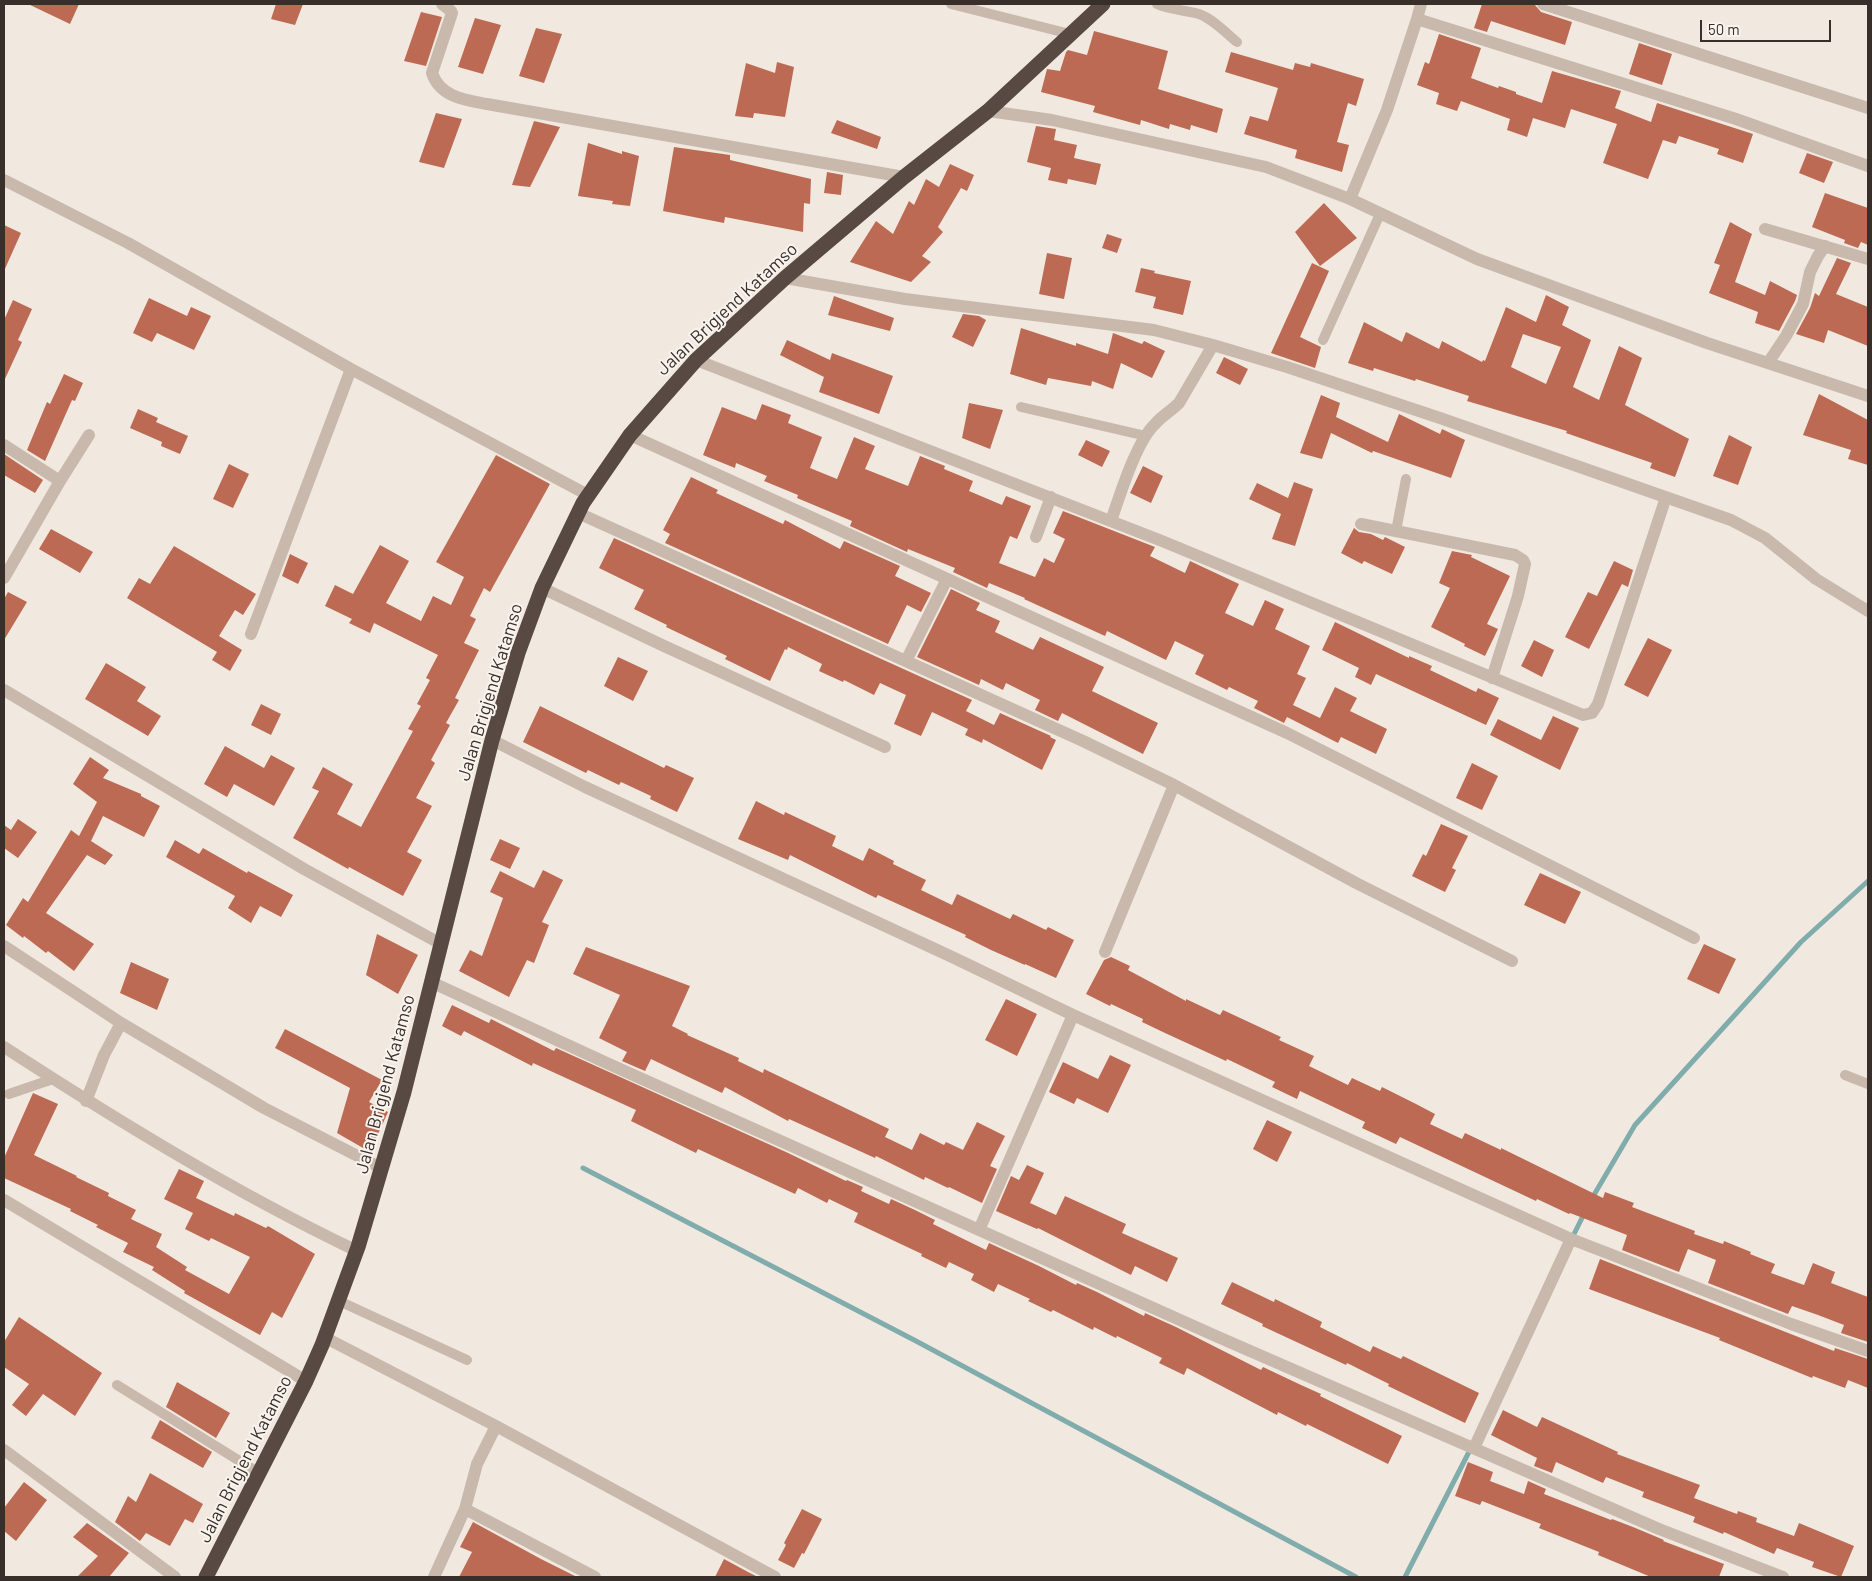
<!DOCTYPE html>
<html>
<head>
<meta charset="utf-8">
<style>
	body { margin:0 }
	#map { position:relative; width:1872px; height:1581px; overflow:hidden; background:#f1e9e0; font-family:Barlow,sans-serif }
	canvas { display:block }
	.frame { position:absolute; inset:0; border:5px solid #382f2b; pointer-events:none }
	.scale { position:absolute; left:1700px; top:20px; width:131px; height:22px; box-sizing:border-box; border:2px solid #382f2b; border-top:0; padding-left:6px; font-size:15px; line-height:18px; white-space:nowrap; color:#382f2b; -webkit-text-stroke:4px #f9f3ed; paint-order:stroke }
</style>
</head>
<body>
<div id="map">
<canvas width="1872" height="1581"></canvas>
<div class="frame"></div>
<div class="scale">50 m</div>
</div>
<script>
const ctx = document.querySelector('canvas').getContext('2d');
ctx.lineJoin = 'round';
function stroke(path, color, width, dash) {
  ctx.strokeStyle = color;
  ctx.lineWidth = width;
  ctx.lineCap = dash ? 'butt' : 'round';
  ctx.setLineDash(dash || []);
  ctx.stroke(path);
}
function fillPath(path, color) {
  ctx.fillStyle = color;
  ctx.fill(path, 'evenodd');
}
function write(font, color, halo, rows, align = 'center') {
  ctx.font = font + ' Barlow,sans-serif';
  ctx.lineWidth = 4;
  ctx.setLineDash([]);
  ctx.textBaseline = 'middle';
  ctx.strokeStyle = halo;
  ctx.fillStyle = color;
  for (const [text, x, y, turn = 0] of rows) {
    ctx.save();
    ctx.translate(x, y);
    ctx.rotate((+turn || 0) * Math.PI / 180);
    ctx.textAlign = isNaN(turn) ? turn : align;
    if (halo) ctx.strokeText(text, 0, 0);
    ctx.fillText(text, 0, 0);
    ctx.restore();
  }
}
stroke(new Path2D(`
	M583 1168 916 1341 1356 1577
	M1591 1200 1635 1125 1801 942 1868 881
	M1572 1238 1585 1212
	M1405 1577 1471 1448`), '#81acac', 5);
fillPath(new Path2D(`
	M28 4H79L70 24Z
	M276 4H303L295 25 271 19Z
	M1482 4H1531L1535 5 1541 12 1572 22 1565 45 1491 21 1487 32 1474 28Z
	M421 12 442 17 426 66 404 61Z
	M475 18 501 25 483 74 458 67Z
	M536 28 562 34 544 83 519 76Z
	M1094 31 1168 51 1158 89 1223 109 1217 133 1191 125 1190 130 1170 124 1169 129 1141 120 1140 125 1093 112 1095 106 1041 92 1047 69 1060 71 1066 52 1068 50 1087 55Z
	M1439 34 1481 48 1471 78 1498 88 1499 86 1516 92V94L1542 103 1552 71 1621 91 1615 108 1651 122 1657 103 1753 134 1743 163 1717 154 1719 149 1679 136 1676 144 1663 140 1648 179 1603 163 1617 124 1571 109 1565 128 1533 118 1527 137 1507 130 1510 119 1461 101 1457 111 1436 104 1439 93 1417 85 1425 62 1429 64Z
	M1639 43 1672 54 1662 85 1629 74Z
	M1231 52 1293 70 1295 63 1310 67 1311 63 1364 79 1356 106 1348 103 1337 142 1349 145 1342 172 1295 158 1297 150 1244 134 1250 116 1268 121 1278 88 1225 72Z
	M777 62 794 67 785 117 754 113 753 118 735 116 746 63 775 73Z
	M436 113 462 119 444 168 419 162Z
	M837 120 881 137 877 149 831 133Z
	M534 121 560 127 530 187 512 185Z
	M1036 126 1056 129 1054 140 1077 145 1074 158 1101 164 1096 185 1068 179 1067 184 1048 180 1051 168 1027 162Z
	M588 143 622 154V151L639 156 630 206 612 204 613 201 578 196Z
	M674 147 730 155V160L811 179 810 204 804 203 803 232 725 217 724 223 663 211Z
	M1807 153 1833 162 1824 183 1799 173Z
	M950 164 974 175 967 191 961 188 938 227 943 232 922 256 931 262 911 282 850 262 876 221 893 234 909 201 914 205 926 179 939 187Z
	M827 172 843 175 841 195 824 193Z
	M1825 193 1868 208V245L1861 242 1858 248 1844 243 1845 240 1812 227Z
	M1324 203 1357 238 1320 266 1295 232Z
	M1730 222 1752 234 1735 282 1765 295 1770 281 1797 295 1795 301 1779 331 1755 323 1758 312 1709 293 1720 265 1714 263Z
	M4 225 21 233 4 271Z
	M1107 234 1122 239 1117 253 1102 248Z
	M1047 253 1072 258 1064 299 1039 294Z
	M1837 258 1851 263 1836 294 1868 307V346L1828 330 1824 343 1796 334 1810 308 1815 293 1819 296Z
	M1312 263 1329 271 1300 337 1321 347 1315 368 1271 353Z
	M1141 268 1155 271 1154 273 1191 281 1183 315 1153 308 1156 297 1135 292Z
	M1546 295 1569 307 1562 325 1591 340 1573 387 1599 400 1619 346 1642 358 1625 405 1689 439 1675 477 1650 468 1652 463 1566 433 1567 431 1467 401 1469 396 1416 379 1415 381 1374 368 1373 371 1348 363 1364 322 1402 342 1406 332 1439 349 1442 341 1482 362 1483 360 1485 361 1506 307 1536 322ZM1523 334 1561 347 1546 384 1511 367Z
	M834 296 894 318 890 331 828 315Z
	M149 298 187 316 191 307 211 316 194 350 157 333 152 342 133 333Z
	M13 300 32 309 18 340 22 342 4 381V320Z
	M963 314 979 316 986 320 973 347 952 337Z
	M1021 328 1076 346V343L1108 354 1113 333 1142 344 1144 341 1165 351 1152 378 1121 363 1113 389 1092 381 1091 386 1048 378 1046 385 1010 374Z
	M787 340 830 360 832 353 893 376 879 414 819 392 824 377 780 355Z
	M1224 357 1248 369 1240 385 1216 373Z
	M64 374 83 383 75 401 72 400 45 461 27 450 47 402 50 404Z
	M1819 394 1868 420V465L1848 459 1851 450 1803 435Z
	M1321 395 1340 403 1336 417 1388 442 1399 414 1440 434 1442 429 1465 440 1451 478 1373 451 1372 453 1331 433 1322 459 1300 453Z
	M969 403 1003 410 990 449 962 438Z
	M762 404 791 415 788 423 822 437 810 468 837 479 854 437 875 446 865 469 908 486 920 456 945 466 944 469 973 481 969 491 1002 505 1006 496 1031 506 1017 539 1010 536 999 563 1035 577 1044 558 1054 563 1065 539 1053 533 1063 511 1155 547 1150 556 1185 573 1190 561 1239 584 1225 613 1253 626 1265 600 1284 609 1275 629 1310 646 1297 674 1306 678 1293 705 1320 718 1335 687 1357 698 1350 711 1387 729 1376 754 1341 737 1338 743 1287 717 1284 723 1254 708 1258 701 1229 687 1227 690 1195 674 1204 655 1175 641 1166 660 1107 631 1105 636 1024 599 1025 598 989 583 987 588 953 572 955 568 908 549 907 552 850 526 852 521 797 498 798 495 764 481 767 476 736 463 735 468 703 455 722 407 756 420Z
	M138 409 158 418 156 422 188 436 180 454 161 446 162 442 130 428Z
	M1729 435 1752 447 1738 485 1713 476Z
	M1086 440 1110 451 1102 467 1078 455Z
	M4 454 43 480 35 493 4 475Z
	M496 455 550 484 490 592 484 588 470 616 476 619 464 643 479 650 455 698 459 700 446 723 450 725 431 760 435 763 416 798 432 806 407 852 422 860 403 896 349 867 348 869 293 838 319 791 312 788 323 767 353 784 337 814 361 827 413 731 408 729 421 706 417 704 430 680 426 678 438 655 374 623 370 633 349 623 352 619 325 606 335 585 353 594 380 545 409 561 386 603 421 621 433 596 451 605 464 577 436 562Z
	M229 464 249 474 233 508 213 499Z
	M1143 466 1163 476 1151 503 1130 493Z
	M691 477 718 490 716 493 783 524 785 520 840 549 844 541 900 566 895 576 931 593 921 612 907 605 888 644 665 543 670 534 663 530Z
	M1294 482 1313 489 1295 546 1272 539 1281 514 1249 499 1257 483 1288 498Z
	M1354 528 1359 532 1371 534 1383 540 1385 537 1405 547 1392 574 1364 561 1362 564 1341 553Z
	M51 529 93 552 80 573 39 549Z
	M614 538 972 700 966 711 994 725 1000 713 1051 736 1050 737 1056 740 1042 770 983 739 982 743 965 735 968 729 932 712 921 736 894 724 906 695 880 683 874 695 844 680 843 682 819 671 822 664 788 647 787 650 785 649 770 681 725 659 727 656 666 627 667 625 634 609 644 590 599 568Z
	M174 546 256 594 243 615 235 610 219 636 242 650 230 671 212 660 217 652 127 598 139 578 150 584Z
	M1452 551 1472 555 1471 557 1510 576 1487 624 1498 629 1485 656 1464 646 1465 644 1431 627 1450 588 1439 583Z
	M290 554 308 563 298 584 282 576Z
	M1614 561 1633 570 1628 587 1622 584 1589 649 1565 637 1588 592 1597 596Z
	M951 589 980 603 976 610 1000 621 995 632 1033 650 1040 637 1104 667 1092 691 1158 723 1143 754 1062 713 1058 721 1035 710 1040 700 1006 683 1003 690 981 679 979 685 917 657Z
	M8 592 27 602 4 640V599Z
	M1335 622 1409 658V656L1432 666 1430 670 1476 692 1478 688 1499 698 1486 725 1376 674 1371 685 1355 677 1359 668 1322 650Z
	M1648 638 1672 650 1648 697 1624 685Z
	M1534 640 1554 650 1542 677 1521 666Z
	M618 657 648 671 633 701 604 686Z
	M106 663 146 687 137 701 161 716 148 736 85 699Z
	M261 704 281 714 271 735 251 725Z
	M540 706 664 768 666 765 694 778 677 812 650 799 651 796 621 782 619 785 588 770 586 773 523 742Z
	M1553 716 1579 728 1560 770 1490 735 1498 719 1541 740Z
	M225 746 264 768 271 755 295 768 274 806 234 784 227 797 204 784Z
	M90 757 109 770 103 778 141 794V796L160 806 144 837 103 816 91 841 113 855 105 865 87 855 46 913 94 944 74 971 48 951 46 953 24 936 23 938 6 925 23 898 28 902 71 830 79 836 97 802 73 784Z
	M1472 763 1498 776 1482 810 1456 798Z
	M756 801 784 815 785 812 836 836 832 846 863 861 869 848 894 861 893 864 926 880 921 890 952 905 957 894 1010 919 1013 914 1046 930 1048 927 1074 940 1056 978 1025 964V965L991 950 965 937 966 935 878 895 876 898 790 855 788 860 738 839Z
	M18 819 37 832 18 858 4 848V825L11 830Z
	M1441 824 1468 836 1452 868 1456 870 1445 892 1412 876 1423 854 1426 856Z
	M500 839 520 848 510 869 490 860Z
	M175 840 199 854 203 848 247 873 248 871 293 895 281 917 260 906 251 923 228 908 235 896 166 857Z
	M543 870 563 880 542 922 549 925 534 963 527 960 509 997 459 971 470 950 482 956 503 898 490 892 500 871 534 888Z
	M1540 873 1581 892 1565 924 1524 905Z
	M377 934 418 955 398 994 366 975Z
	M1704 944 1736 959 1719 994 1687 979Z
	M586 947 690 986 672 1026 688 1034 687 1035 739 1058 738 1061 763 1073 764 1069 889 1129 885 1137 912 1150 920 1133 944 1145 946 1142 963 1150 977 1122 1005 1136 990 1166 997 1169 982 1203 949 1187 948 1188 925 1177 924 1180 876 1156 875 1158 789 1119 788 1121 725 1087 722 1093 651 1059 645 1071 622 1061 627 1052 599 1038 620 995 573 974Z
	M1111 957 1130 966 1128 970 1186 1001V999L1220 1015 1223 1010 1281 1037 1279 1040 1314 1056 1309 1066 1348 1085 1352 1078 1380 1091 1382 1087 1416 1104 1435 1114 1430 1124 1462 1139 1465 1133 1501 1150V1148L1603 1198 1605 1192 1634 1203 1632 1207 1695 1231 1694 1234 1723 1244 1724 1241 1751 1252 1750 1254 1775 1264 1771 1273 1804 1285 1813 1263 1835 1272 1831 1283 1868 1297V1342L1841 1333 1844 1325 1818 1315 1792 1306 1788 1314 1708 1283 1716 1260 1688 1249 1679 1272 1622 1250 1627 1235 1570 1213 1569 1214 1537 1199 1536 1201 1400 1137 1396 1144 1362 1128 1365 1122 1300 1091 1297 1099 1272 1087 1275 1082 1227 1059 1226 1061 1165 1033 1142 1022 1143 1019 1111 1004 1110 1006 1086 994 1104 960Z
	M131 962 169 979 157 1010 120 993Z
	M1006 999 1037 1014 1017 1056 985 1040Z
	M452 1005 489 1023 491 1019 554 1051 556 1048 786 1152 846 1181 847 1180 863 1187 861 1191 889 1204 891 1199 915 1210 935 1220 933 1224 986 1250 989 1243 1039 1266 1076 1285 1077 1283 1097 1292 1144 1316 1145 1313 1176 1327 1261 1370 1263 1367 1301 1385 1321 1394 1320 1396 1402 1436 1388 1464 1307 1424 1306 1426 1278 1412 1277 1415 1187 1368 1184 1375 1159 1363 1162 1358 1117 1336 1116 1338 1094 1327 1093 1330 1053 1310 1051 1312 1028 1301 1030 1299 998 1284 994 1292 971 1280 974 1274 949 1262 946 1268 921 1256 922 1254 854 1222 858 1213 829 1199 827 1203 798 1188 795 1194 698 1149 696 1153 631 1121 636 1110 533 1063 532 1066 464 1031 461 1036 442 1026Z
	M285 1029 382 1080 369 1102 388 1112 370 1152 337 1133 350 1088 275 1048Z
	M1110 1055 1131 1065 1108 1113 1077 1098 1074 1104 1049 1092 1063 1062 1098 1079Z
	M33 1093 58 1104 34 1155 77 1176 76 1177 109 1193 108 1196 136 1210 131 1219 162 1234 156 1247 187 1267 185 1270 229 1294 250 1257 211 1238 209 1241 185 1229 193 1213 164 1199 179 1169 204 1181 196 1198 234 1216 235 1213 266 1228 268 1226 315 1254 282 1318 272 1312 260 1335 184 1293 185 1291 152 1270 154 1267 123 1252 128 1243 96 1227 98 1225 70 1211 71 1209 4 1178V1158Z
	M1267 1120 1292 1132 1277 1162 1253 1149Z
	M1027 1165 1044 1173 1030 1203 1056 1215 1065 1196 1126 1224 1122 1233 1178 1258 1167 1282 1135 1266 1131 1275 1038 1228 1037 1229 996 1211 1011 1176 1019 1180Z
	M1600 1259 1834 1351 1835 1348 1868 1359V1388L1848 1380 1845 1388 1813 1376 1812 1378 1719 1340 1720 1338 1589 1289Z
	M1232 1282 1274 1302 1275 1299 1322 1322 1320 1327 1370 1352 1373 1346 1401 1359 1403 1356 1479 1393 1465 1423 1388 1386 1389 1384 1347 1363 1346 1365 1262 1326 1263 1324 1221 1304Z
	M19 1317 102 1373 75 1416 43 1394 26 1416 12 1405 29 1384 4 1367V1342Z
	M177 1382 230 1413 216 1438 166 1407Z
	M1503 1410 1537 1427 1542 1417 1618 1452 1617 1454 1700 1485 1694 1498 1737 1514 1738 1511 1757 1518 1756 1522 1794 1536 1799 1523 1854 1546 1841 1577 1812 1567 1814 1562 1777 1548 1774 1554 1724 1532 1723 1534 1693 1522 1695 1517 1642 1497 1644 1492 1606 1477 1603 1483 1556 1462 1552 1473 1534 1466 1537 1458 1491 1435Z
	M160 1420 212 1452 203 1468 151 1438Z
	M1468 1462 1493 1472 1490 1481 1524 1494 1528 1481 1546 1489 1544 1494 1611 1520 1612 1519 1633 1527 1664 1540 1663 1541 1724 1564 1719 1577H1651L1598 1555 1599 1552 1539 1528 1541 1524 1482 1501 1480 1505 1455 1496Z
	M150 1473 203 1504 193 1523 185 1519 170 1546 146 1533 140 1541 115 1522 128 1496 136 1502Z
	M24 1482 47 1500 16 1541 4 1531V1508Z
	M802 1509 822 1519 804 1554 802 1553 794 1568 778 1560 786 1545 784 1543Z
	M473 1522 541 1559 577 1577H459L472 1552 460 1547Z
	M87 1523 129 1553 109 1577H77L98 1556 73 1537Z
	M724 1559 748 1572 758 1577H715Z`), '#bc6a53');
stroke(new Path2D(`
	M951 4 1070 34
	M1157 4C1170 10 1185 10 1199 14 1213 19 1226 33 1237 42
	M1323 340 1380 214
	M1021 407 1146 436
	M1396 531 1406 479
	M1845 1075 1868 1084
	M9 1094 53 1079
	M339 1301 467 1360
	M117 1385 259 1473`), '#c9b9ad', 10);
stroke(new Path2D(`
	M442 4 451 11 452 13 432 73C440 97 465 100 487 104L904 177
	M1543 4 1868 108
	M1417 19 1421 4
	M988 111 1052 120 1266 167 1350 199 1477 259 1707 343 1868 396
	M4 180 128 243 351 369 588 495
	M1350 199 1387 110 1417 19 1736 119 1868 166
	M1765 229 1868 259
	M785 278 905 299 1154 330 1213 345 1287 367 1440 418 1731 520 1765 538 1816 579 1868 611
	M696 360 1162 541 1583 715 1592 713 1598 704 1666 497
	M1768 363 1786 336 1803 304 1810 272 1818 256 1825 246
	M630 435 1287 733 1694 938
	M4 445 60 481 4 578
	M60 481 89 435
	M578 513 1083 741 1174 785 1358 884 1512 961
	M1111 521C1120 495 1136 442 1155 424 1162 416 1171 411 1179 403L1213 345
	M1361 524 1515 555 1523 560 1525 564 1518 596 1492 678
	M1036 537 1051 497
	M542 588 664 646 885 747
	M251 634 351 369
	M906 661 947 579
	M4 690 304 869 441 944
	M492 740 585 787 950 956 1073 1015 1571 1239 1791 1324 1868 1351
	M4 946 121 1023 264 1108 381 1168
	M1105 952 1174 785
	M431 982 611 1065 1218 1337 1659 1529 1783 1577
	M4 1047C118 1121 234 1192 357 1251
	M86 1101 104 1055 121 1023
	M4 1200 306 1381
	M979 1230 1073 1015
	M324 1337 496 1426 775 1577
	M496 1426 477 1464 465 1509 595 1577
	M1474 1448 1571 1239
	M4 1450 175 1577
	M434 1577 465 1509`), '#c9b9ad', 12);
stroke(new Path2D(`
	M206 1577 306 1381 322 1345 358 1247 404 1092 492 740 518 653 542 588 583 503 630 435 696 360 785 278 904 177 988 111 1103 4`), '#584943', 15);
write('18px', '#382f2b', '#f9f3ed', [
	["Jalan Brigjend Katamso",727,309,-43],
	["Jalan Brigjend Katamso",490,692,-73],
	["Jalan Brigjend Katamso",385,1084,-75],
	["Jalan Brigjend Katamso",245,1459,-63]
]);
</script>
</body>
</html>
